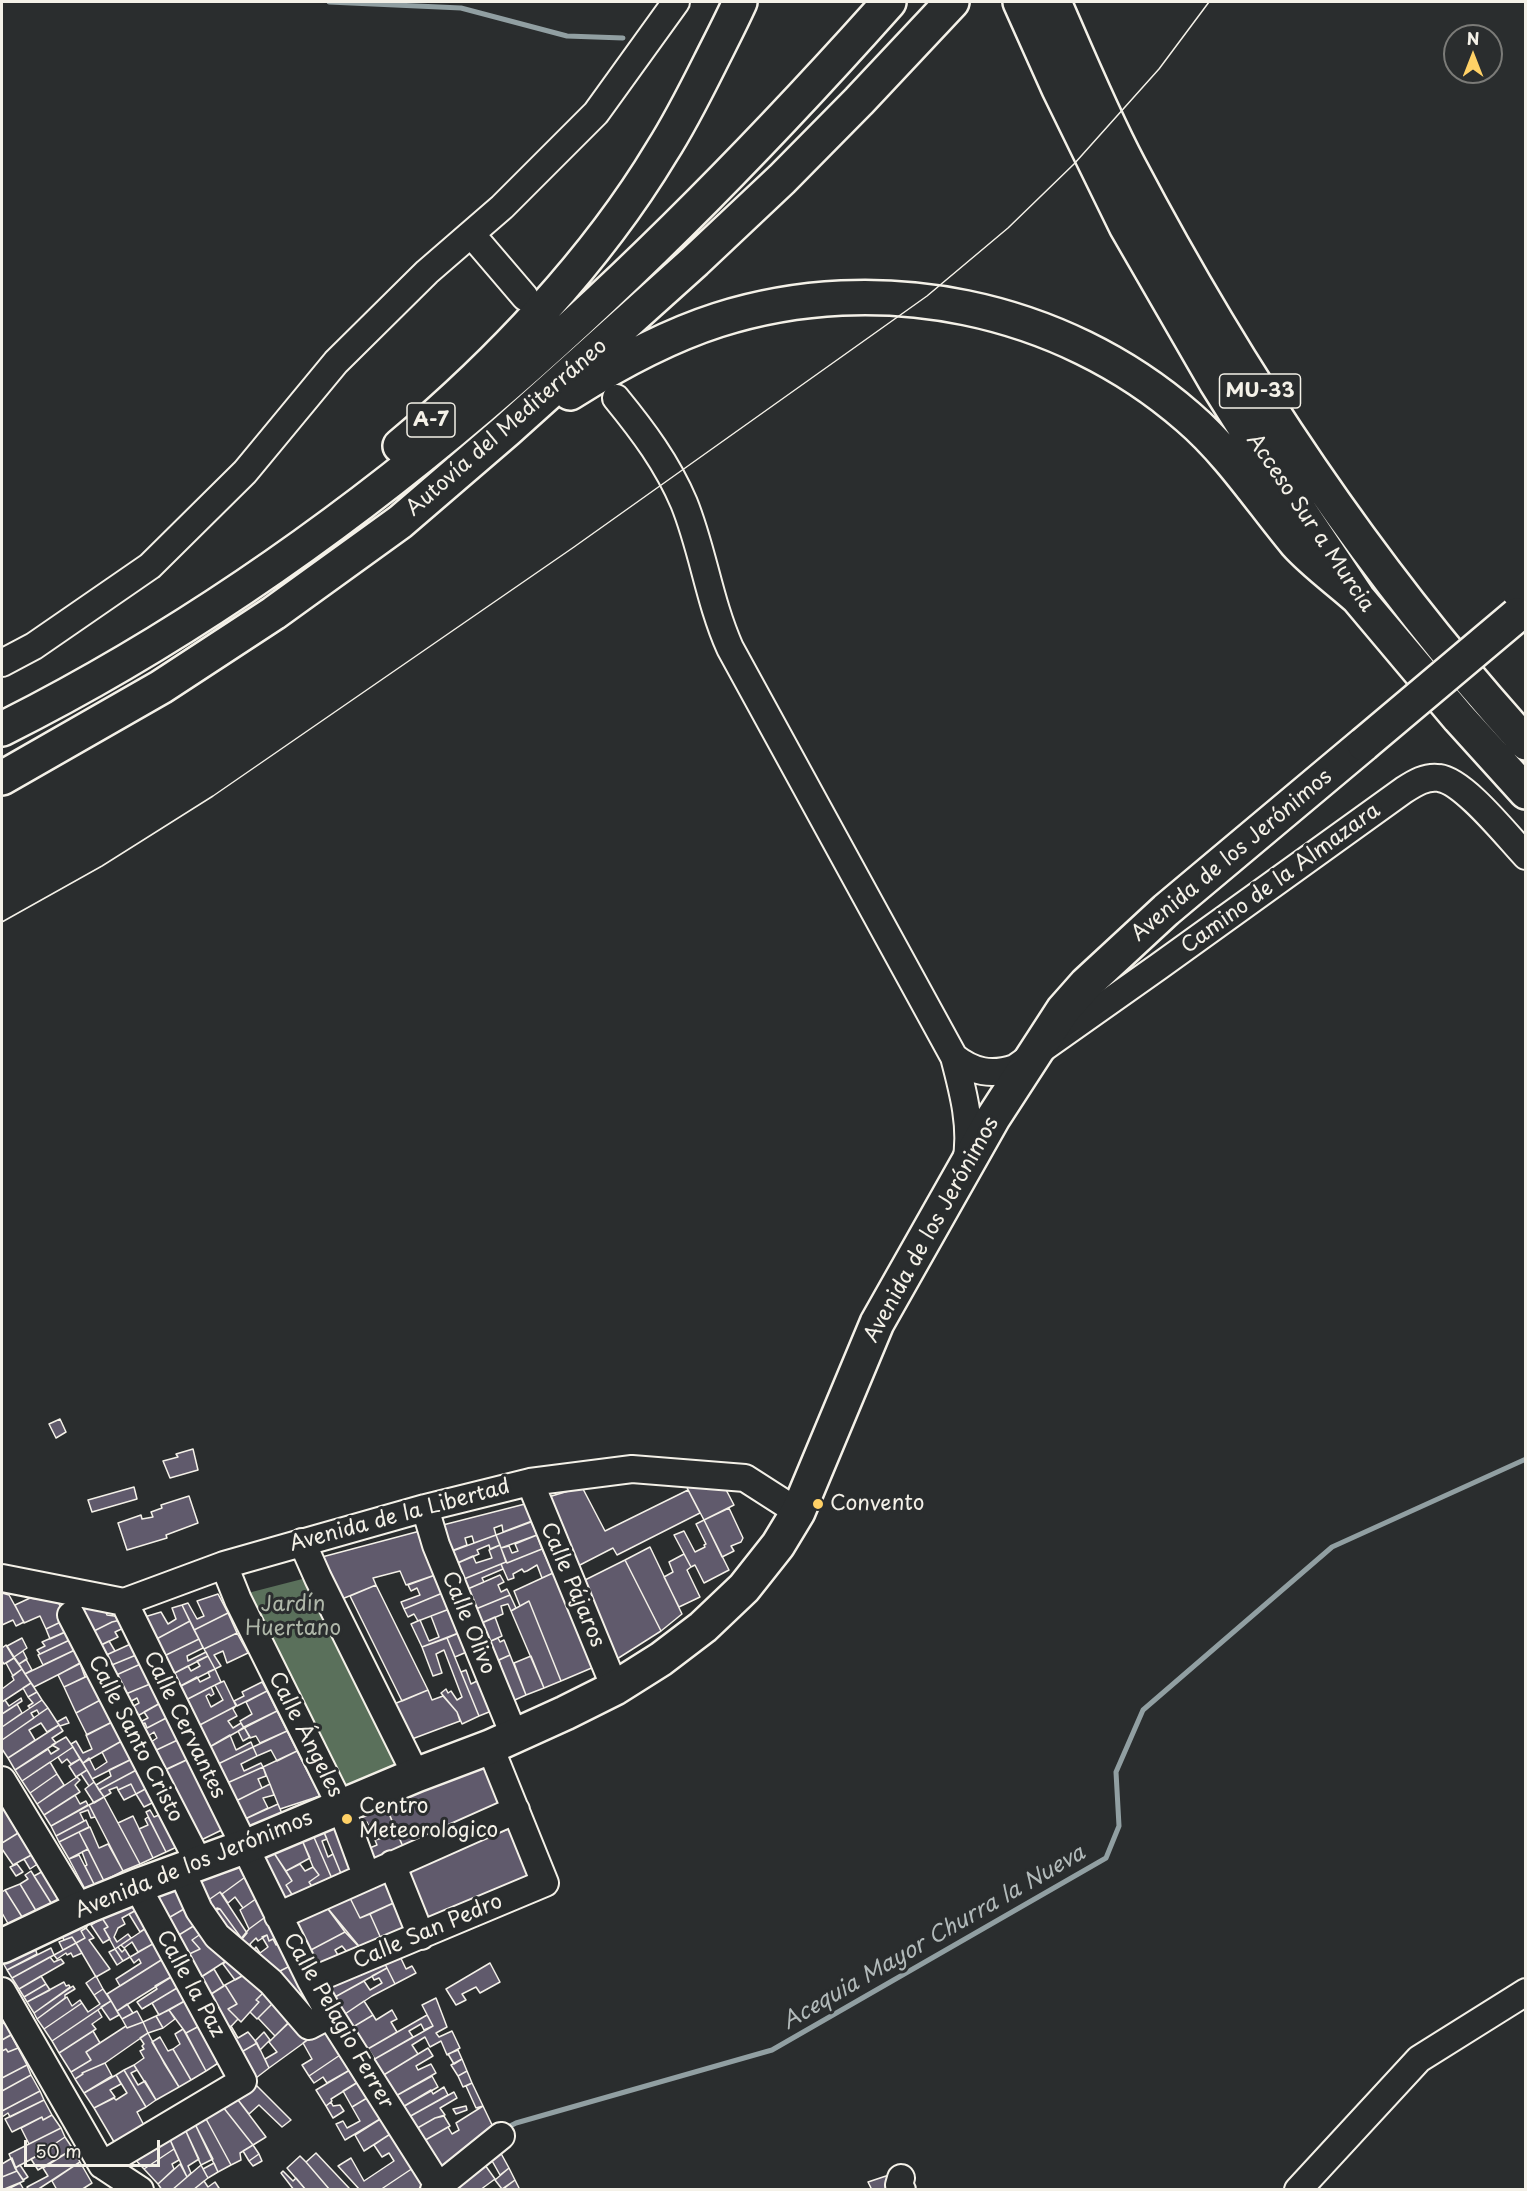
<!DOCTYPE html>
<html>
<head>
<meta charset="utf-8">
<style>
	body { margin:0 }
	#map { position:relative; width:1527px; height:2191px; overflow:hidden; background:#2a2d2e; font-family:"Playpen Sans",sans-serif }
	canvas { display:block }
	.frame { position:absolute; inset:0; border:3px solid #f4f1e8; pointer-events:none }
	.north { position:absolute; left:1443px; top:24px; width:60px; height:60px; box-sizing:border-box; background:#2a2d2e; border:2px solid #7b7b78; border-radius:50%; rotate:0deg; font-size:16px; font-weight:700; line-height:24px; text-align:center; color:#f4f1e8 }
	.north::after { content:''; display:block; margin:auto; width:21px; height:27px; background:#ffd166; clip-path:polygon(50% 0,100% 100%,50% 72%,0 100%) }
	.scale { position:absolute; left:24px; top:2140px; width:136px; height:27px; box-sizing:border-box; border:3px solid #f4f1e8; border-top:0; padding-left:8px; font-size:18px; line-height:21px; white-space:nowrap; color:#f4f1e8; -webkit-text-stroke:4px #2a2d2e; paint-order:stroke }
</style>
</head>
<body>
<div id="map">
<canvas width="1527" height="2191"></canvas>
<div class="frame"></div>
<div class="north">N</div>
<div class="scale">50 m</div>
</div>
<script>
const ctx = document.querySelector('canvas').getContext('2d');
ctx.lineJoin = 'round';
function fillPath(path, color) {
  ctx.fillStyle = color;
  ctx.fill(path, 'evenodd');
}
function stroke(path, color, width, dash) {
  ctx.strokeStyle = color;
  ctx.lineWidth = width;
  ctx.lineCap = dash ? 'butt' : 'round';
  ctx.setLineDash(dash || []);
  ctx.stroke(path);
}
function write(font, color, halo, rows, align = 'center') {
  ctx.font = font + ' "Playpen Sans",sans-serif';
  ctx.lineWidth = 6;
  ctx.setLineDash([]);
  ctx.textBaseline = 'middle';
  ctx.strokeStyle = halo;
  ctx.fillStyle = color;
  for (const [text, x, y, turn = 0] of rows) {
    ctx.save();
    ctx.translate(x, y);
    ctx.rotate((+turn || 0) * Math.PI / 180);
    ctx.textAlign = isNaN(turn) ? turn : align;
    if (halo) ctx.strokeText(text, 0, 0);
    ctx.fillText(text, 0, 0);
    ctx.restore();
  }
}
fillPath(new Path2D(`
	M310 1577 409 1776 350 1801 244 1594Z`), '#5a705b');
stroke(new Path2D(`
	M329 2 461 8 567 36 623 38
	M504 2129 516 2123 772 2050 1106 1858 1119 1826 1116 1772 1143 1710 1332 1547 1526 1459`), '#919fa2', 5);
const building = new Path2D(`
	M60 1419 66 1432 56 1438 49 1424Z
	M193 1449 198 1470 170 1478 163 1461 178 1457 176 1454Z
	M683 1480 722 1482 734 1505 704 1520Z
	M134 1487 137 1499 92 1512 88 1500Z
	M582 1487 605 1531 688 1490 700 1513 617 1555 613 1548 576 1567 545 1498Z
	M189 1496 198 1523 166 1535 167 1538 127 1550 118 1523 141 1515 142 1519 153 1517 151 1512 162 1508 161 1505Z
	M525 1504 532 1521 503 1532 502 1525 494 1528 496 1535 474 1543 472 1536 465 1538 467 1545 446 1553 435 1527Z
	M729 1508 743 1538 741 1542 731 1546 734 1551 722 1557 704 1520Z
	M704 1520 729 1570 704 1583 695 1565 691 1567 674 1535 684 1531 695 1552 705 1547 704 1545 706 1544 696 1524Z
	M531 1522 537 1535 501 1548 496 1535Z
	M420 1531 438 1574 406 1585 400 1571 373 1578 376 1585 342 1599 322 1557Z
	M496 1535 500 1545 490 1549 489 1545 477 1550 479 1554 453 1565 447 1553Z
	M537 1535 542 1549 507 1563 501 1548 509 1546 512 1553 518 1551 515 1544Z
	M500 1545 506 1562 459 1581 453 1565 473 1556 476 1563 492 1558 489 1550Z
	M650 1547 682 1614 661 1631 625 1560Z
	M542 1549 553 1573 542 1578 537 1565 527 1571 524 1572 522 1569 513 1574 514 1578 508 1580 501 1564 506 1562 507 1563Z
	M684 1554 691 1567 687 1570 700 1597 679 1607 664 1577 673 1572 669 1562Z
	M625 1560 661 1631 617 1659 585 1580Z
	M501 1564 503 1569 482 1578 484 1582 463 1591 459 1581Z
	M553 1573 594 1667 561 1681 529 1601 520 1606 514 1591Z
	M438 1574 445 1592 404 1609 401 1602 420 1595 417 1588 411 1591 408 1585Z
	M500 1575 504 1582 498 1585 501 1592 507 1589 510 1595 471 1611 463 1591Z
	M376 1585 428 1690 402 1701 350 1596Z
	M445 1592 452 1608 418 1621 414 1614 408 1617 404 1609Z
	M2 1593 9 1595 24 1622 16 1626 13 1620 2 1625Z
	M218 1594 228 1613 194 1630 182 1605 188 1603 197 1619 204 1616 197 1601Z
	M510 1595 516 1608 511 1611 508 1604 501 1606 503 1614 477 1625 471 1611Z
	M30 1598 58 1602 67 1619 46 1629 40 1616 24 1623 15 1605Z
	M529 1601 561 1681 544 1688 511 1611Z
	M182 1605 190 1621 151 1642 141 1618 161 1612 168 1624 176 1619 172 1608Z
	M75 1606 105 1610 107 1615 129 1618 112 1622 90 1633Z
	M452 1608 461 1632 422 1647 411 1624 420 1620 429 1641 439 1637 431 1616Z
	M228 1613 237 1633 204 1649 194 1630Z
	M495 1617 502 1636 484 1644 477 1625Z
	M129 1618 130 1625 115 1632 118 1637 97 1647 90 1633 112 1622Z
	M67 1619 72 1629 50 1639 46 1629Z
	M190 1621 199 1639 160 1658 151 1642Z
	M72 1629 76 1637 40 1654 37 1650 45 1646 42 1642Z
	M461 1632 469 1651 455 1657 447 1638Z
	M237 1633 248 1653 227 1663 223 1651 214 1655 221 1666 215 1669 204 1649Z
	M76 1637 81 1647 43 1665 38 1655Z
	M22 1638 27 1648 14 1657 7 1646Z
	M447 1638 479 1716 462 1724 457 1712 441 1693 446 1689 448 1693 451 1691 457 1700 462 1697 444 1650 436 1654 442 1673 433 1676 422 1647Z
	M498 1638 500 1642 504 1640 510 1655 492 1663 484 1644Z
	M199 1639 203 1648 187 1656 188 1661 206 1652 208 1656 169 1676 160 1658Z
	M109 1641 115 1651 102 1657 97 1647Z
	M135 1642 141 1653 107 1667 102 1657Z
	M6 1645 14 1658 4 1664 2 1661V1648Z
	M81 1647 87 1660 34 1687 25 1674Z
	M23 1651 27 1659 19 1664 14 1657Z
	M141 1653 145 1662 112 1677 107 1667Z
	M510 1655 526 1695 508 1703 495 1670 501 1667 499 1660Z
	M208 1656 215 1669 175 1689 169 1676 188 1666 191 1671 200 1666 197 1661Z
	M531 1656 544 1688 526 1695 514 1663Z
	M14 1658 22 1669 13 1676 6 1663Z
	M26 1659 32 1670 25 1674 19 1664Z
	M145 1662 155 1682 121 1696 112 1677Z
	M80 1663 85 1677 64 1687 58 1675Z
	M22 1669 31 1683 2 1702V1689L14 1680 12 1676Z
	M215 1669 221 1682 182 1702 175 1689 197 1677 200 1682 210 1677 208 1672Z
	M466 1670 471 1684 481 1679 494 1710 479 1716 461 1672Z
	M94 1673 106 1697 76 1713 64 1687Z
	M224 1681 236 1706 196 1727 182 1702 211 1687 214 1694 211 1696 209 1694 206 1696 211 1707 223 1700 215 1685Z
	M155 1682 164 1701 134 1718 130 1708 139 1703 137 1698 124 1705 121 1696Z
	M262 1682 267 1691 237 1706 234 1701 244 1696 242 1692Z
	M31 1683 37 1692 28 1697 23 1688Z
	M428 1690 432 1700 443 1696 457 1712 460 1721 412 1739 394 1704Z
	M267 1691 277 1711 244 1728 240 1721 252 1714 246 1702Z
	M37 1692 42 1700 30 1708 28 1706 33 1703 28 1697Z
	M106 1697 118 1719 87 1735 76 1713Z
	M21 1698 22 1701 2 1714V1702L5 1700 9 1706Z
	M42 1700 48 1708 39 1714 37 1710 31 1713 34 1718 2 1740V1727Z
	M164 1701 172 1715 147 1728 145 1723 136 1728 134 1725 148 1718 144 1712Z
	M17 1704 22 1713 2 1727V1714Z
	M236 1706 233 1709 237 1716 228 1721 233 1728 241 1723 244 1728 206 1749 196 1727Z
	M48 1708 59 1725 47 1732 41 1723 29 1730 35 1740 8 1758 2 1749V1740Z
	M277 1711 287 1731 260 1743 256 1736 250 1738 244 1727Z
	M172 1715 184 1737 148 1754 145 1746 157 1738 154 1732 141 1741 136 1728 145 1723 147 1728Z
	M66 1717 69 1723 60 1726 57 1722Z
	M118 1719 127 1738 83 1763 71 1744 76 1741 83 1753 92 1749 86 1735Z
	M59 1725 63 1731 52 1738 56 1743 15 1770 8 1758Z
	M244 1727 250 1737 243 1741 238 1731Z
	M287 1731 297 1751 277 1761 271 1750 257 1756 253 1747Z
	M230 1735 236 1750 251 1742 253 1747 216 1765 206 1749Z
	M66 1737 73 1747 22 1781 15 1770 48 1749 51 1754 59 1749 52 1745Z
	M184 1737 195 1756 157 1774 148 1754Z
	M127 1738 136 1757 92 1779 83 1763 89 1758 95 1770 107 1762 102 1752Z
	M73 1747 80 1759 71 1764 67 1759 62 1763 58 1757Z
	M253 1747 257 1756 241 1764 244 1771 261 1763 263 1767 225 1784 216 1765Z
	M297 1751 320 1796 280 1809 263 1767Z
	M195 1756 232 1825 195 1843 158 1773Z
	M136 1757 142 1767 99 1790 96 1785 111 1776 109 1770Z
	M80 1759 87 1770 76 1777 69 1766Z
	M50 1762 57 1774 30 1793 22 1781Z
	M482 1763 489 1766 503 1799 500 1808 404 1849 385 1804Z
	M142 1767 151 1786 136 1794 131 1784 118 1790 117 1787 109 1790 111 1793 104 1797 99 1790Z
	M263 1767 266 1776 258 1779 262 1788 234 1802 225 1784Z
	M87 1770 94 1782 89 1786 81 1774Z
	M57 1774 64 1785 37 1804 30 1793Z
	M77 1777 80 1780 75 1785 80 1792 44 1815 37 1804Z
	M94 1782 104 1797 94 1803 85 1789Z
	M131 1784 136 1794 124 1800 118 1790Z
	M270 1784 274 1795 263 1798 268 1808 243 1820 234 1802Z
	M151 1786 158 1800 144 1807 136 1794Z
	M75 1795 80 1804 86 1801 88 1805 51 1826 44 1815Z
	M104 1797 140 1864 123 1871 89 1805Z
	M278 1804 283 1816 249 1833 243 1820Z
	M385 1804 397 1833 391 1836 375 1840 367 1822 359 1825 350 1818Z
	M89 1805 95 1817 91 1818 88 1810 80 1813 84 1821 56 1836 51 1826Z
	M8 1807 23 1830 2 1843V1811Z
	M150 1810 154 1817 164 1813 181 1845 166 1852 146 1812Z
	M133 1816 153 1858 140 1864 118 1823Z
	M148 1817 166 1852 153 1858 139 1829 148 1825 145 1819Z
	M86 1820 89 1827 59 1842 56 1836Z
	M338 1824 361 1868 342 1876 323 1830Z
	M90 1827 99 1848 108 1844 123 1871 104 1881 79 1832Z
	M508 1829 518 1832 531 1881 435 1922 427 1918 409 1878 412 1870Z
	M23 1830 37 1852 13 1865 2 1849V1843Z
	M323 1830 327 1839 322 1841 328 1857 333 1854 342 1876 333 1881 313 1835Z
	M79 1832 88 1849 69 1859 59 1842Z
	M397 1833 404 1849 367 1865 360 1852 377 1845 375 1840Z
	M313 1835 333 1881 315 1891 309 1882 319 1875 313 1867 302 1840Z
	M302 1840 310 1858 286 1871 274 1853Z
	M88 1849 104 1881 95 1886 85 1866 87 1865 82 1852Z
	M37 1852 42 1861 30 1869 24 1859Z
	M274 1853 292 1881 286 1885 298 1904 285 1912 264 1858Z
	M79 1855 95 1886 86 1891 69 1859Z
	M235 1863 248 1875 222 1894 220 1892 207 1901 194 1879Z
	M17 1864 23 1872 16 1876 10 1867Z
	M300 1864 305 1871 313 1867 319 1875 309 1882 315 1891 298 1904 286 1885 292 1881 286 1871Z
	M47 1869 66 1900 53 1906 34 1876Z
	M31 1871 53 1906 38 1914 20 1884 28 1879 25 1875Z
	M389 1874 400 1900 360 1918 348 1894Z
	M248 1875 260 1896 243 1908 235 1897 228 1903 222 1894Z
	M20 1884 38 1914 24 1920 5 1890Z
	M173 1885 178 1890 175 1891 180 1899 183 1898 189 1906 165 1920 151 1893Z
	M5 1890 24 1920 10 1927 2 1913V1892Z
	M220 1892 247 1933 242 1939 220 1909 213 1911 207 1901Z
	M348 1894 360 1918 370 1914 383 1943 363 1951 325 1905Z
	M260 1896 268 1915 249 1929 240 1910Z
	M134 1899 140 1908 122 1918 125 1924 118 1928 114 1937 117 1942 128 1934 131 1938 115 1949 104 1929 108 1927 102 1918Z
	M400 1900 414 1931 383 1943 370 1914Z
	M325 1905 345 1932 309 1951 292 1922Z
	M189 1906 200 1922 174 1938 165 1920Z
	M140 1908 151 1925 140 1932 129 1914Z
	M217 1908 220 1909 242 1939 235 1946 206 1916Z
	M268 1915 282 1942 276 1945 273 1939 269 1941 267 1935 258 1941 256 1938 250 1944 251 1946 243 1951 235 1946 249 1929Z
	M102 1918 108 1927 104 1929 110 1939 103 1943 91 1925Z
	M82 1919 87 1927 81 1931 85 1938 76 1943 72 1937 64 1940 59 1930Z
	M200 1922 205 1931 192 1940 200 1949 185 1956 174 1938Z
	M151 1925 160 1940 138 1952 132 1942 124 1948 121 1945Z
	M86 1928 94 1938 89 1940 110 1969 96 1977 76 1943 85 1938 81 1931Z
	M205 1931 235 1955 198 1979 185 1956 200 1949 192 1940Z
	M345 1932 363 1951 351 1957 342 1946 335 1950 342 1962 321 1972 309 1951Z
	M267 1935 269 1941 273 1939 276 1945 282 1942 294 1964 272 1975 249 1956 256 1947 260 1953 268 1947 262 1937Z
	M72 1937 76 1943 63 1950 59 1942Z
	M156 1942 166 1957 120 1986 116 1979 141 1963 139 1959 134 1963 130 1957Z
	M76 1943 82 1953 73 1957 71 1953 67 1955 66 1953 57 1959 54 1955Z
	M118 1947 122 1952 125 1949 130 1957 123 1961 115 1949Z
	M35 1948 37 1954 7 1970 2 1961Z
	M51 1948 54 1955 12 1978 7 1970Z
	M115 1949 123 1961 117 1965 109 1952Z
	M397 1950 406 1969 412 1966 416 1973 395 1984 381 1956Z
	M235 1955 253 1970 235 1980 223 1964Z
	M381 1956 387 1968 335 1997 327 1982Z
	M50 1957 54 1962 61 1959 64 1963 19 1989 12 1978Z
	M166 1957 176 1974 117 2011 107 1994Z
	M490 1963 500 1982 480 1993 476 1987 462 1994 466 2000 456 2005 446 1989Z
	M294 1964 317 2004 311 2008 272 1975Z
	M387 1968 395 1984 372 1996 345 2014 335 1997 364 1981 370 1990 382 1983 379 1978 374 1980 372 1976Z
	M214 1969 224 1986 205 1998 198 1979Z
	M253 1970 268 1988 256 2000 259 2002 241 2022 228 2009 237 2004 225 1985Z
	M176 1974 182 1985 142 2009 137 2002 157 1989 155 1986Z
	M41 1976 46 1984 24 1997 19 1989Z
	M96 1976 103 1989 94 1995 86 1983Z
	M64 1982 66 1986 69 1985 70 1987 34 2013 27 2002Z
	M46 1984 50 1990 27 2002 24 1997Z
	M182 1985 190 1998 159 2015 152 2003Z
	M225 1985 237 2004 228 2009 238 2019 223 2035 205 1998Z
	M73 1986 75 1989 65 1995V1998L37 2019 34 2013Z
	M268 1988 277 1999 257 2019 250 2012 259 2002 256 2000Z
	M103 1989 111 2001 52 2041 44 2029 82 2003 88 2012 100 2004 94 1995Z
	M67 1997 72 2006 80 2000 82 2003 44 2029 37 2019Z
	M190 1998 205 2023 186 2033 169 2010Z
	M436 1998 447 2027 436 2033 439 2037 452 2031 460 2048 447 2055 441 2041 430 2047 425 2037 412 2045 418 2054 382 2076 373 2060 433 2026 422 2005Z
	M277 1999 294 2018 275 2036 258 2018Z
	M111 2001 119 2015 110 2020 101 2007Z
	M364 2001 373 2015 353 2027 345 2014Z
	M127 2004 133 2013 122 2019 117 2011Z
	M98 2010 102 2017 92 2024 96 2029 59 2053 52 2041Z
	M169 2010 175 2019 163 2028 156 2016Z
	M392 2010 397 2019 391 2022 397 2032 366 2050 353 2027 373 2015 376 2020Z
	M137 2011 143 2022 127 2028 122 2019Z
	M427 2015 433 2026 424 2030 421 2024 409 2031 413 2037 373 2060 366 2050Z
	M156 2016 163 2028 148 2033 143 2022Z
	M292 2019 309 2039 269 2068 265 2059 277 2052 269 2042Z
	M8 2021 14 2033 2 2040V2024Z
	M143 2022 148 2033 105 2063 82 2073 83 2074 75 2079 71 2072 91 2060 86 2052 126 2026 127 2028Z
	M205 2023 226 2058 206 2071 186 2033Z
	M328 2023 346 2051 309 2076 302 2065 312 2059 303 2043Z
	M231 2026 238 2038 248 2032 257 2043 238 2054 223 2035Z
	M183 2029 206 2071 191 2080 173 2049 180 2044 175 2034Z
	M93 2031 100 2043 86 2052 91 2060 71 2072 59 2053Z
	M264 2032 270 2040 260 2050 255 2041Z
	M148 2033 164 2063 179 2087 156 2100 134 2065 144 2058 140 2051 144 2049 142 2046 144 2044 140 2038Z
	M11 2035 18 2048 8 2052 6 2049 2 2051V2040Z
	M160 2037 168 2051 173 2049 191 2080 179 2087 152 2042Z
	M257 2043 269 2068 252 2081 238 2054Z
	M18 2048 27 2065 2 2078V2051L6 2049 8 2052Z
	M428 2048 433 2056 416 2066 418 2070 431 2064 436 2073 394 2097 382 2076Z
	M458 2050 462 2059 454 2064 448 2054Z
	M346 2051 355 2067 327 2083 323 2077 314 2083 309 2076Z
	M462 2059 467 2071 458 2076 451 2065Z
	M105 2063 112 2076 84 2093 75 2079 83 2074 82 2073Z
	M27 2065 31 2075 2 2091V2078Z
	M134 2065 137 2070 131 2073 138 2085 145 2081 156 2100 146 2107 124 2070Z
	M355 2067 363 2079 331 2099 332 2101 326 2106 316 2090Z
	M124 2070 146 2107 137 2112 147 2131 117 2147 94 2108 114 2098 116 2100 127 2093 116 2075Z
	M467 2071 472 2083 463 2087 458 2076Z
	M31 2075 40 2091 2 2111V2091Z
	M116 2075 121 2084 110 2090 115 2097 94 2108 84 2093Z
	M432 2076 438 2087 401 2108 394 2097Z
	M363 2079 372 2095 352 2107 343 2091Z
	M252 2081 291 2120 282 2127 259 2105 249 2114 235 2096Z
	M472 2083 483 2106 476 2108 466 2086Z
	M444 2087 448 2095 407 2118 401 2108 431 2090 433 2094Z
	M40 2091 44 2100 10 2117 8 2113 2 2117V2111Z
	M454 2092 457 2098 440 2108 445 2115 435 2118 414 2130 407 2118Z
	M372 2095 385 2116 345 2140 336 2124 343 2121 347 2128 360 2121 352 2107Z
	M235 2096 266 2137 253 2145 223 2107Z
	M44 2100 52 2115 43 2120 42 2117 12 2132 5 2119Z
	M331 2102 333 2106 340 2105 344 2111 333 2118 326 2106Z
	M466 2106 467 2110 456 2114 453 2109Z
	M483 2106 495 2131 447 2163 448 2166 444 2169 442 2165 437 2168 422 2142 448 2127 452 2134 459 2130 456 2123Z
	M223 2107 253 2145 240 2153 241 2160 231 2165 205 2117Z
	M52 2115 61 2128 29 2144 21 2128 42 2117 43 2120Z
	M385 2116 395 2131 364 2151 355 2135Z
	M444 2116 450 2126 422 2142 414 2130 435 2118Z
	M205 2117 231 2165 218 2172 194 2122Z
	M194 2122 213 2159 201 2165 184 2127Z
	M184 2127 199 2159 188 2166 191 2173 187 2177 168 2135Z
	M61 2128 65 2137 56 2143 57 2145 15 2168 9 2154Z
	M395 2131 416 2166 380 2190H360L338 2166 351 2158 364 2181 394 2161 389 2153 382 2157 374 2145Z
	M168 2135 174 2149 144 2169 131 2155Z
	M65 2137 73 2149 38 2170 31 2159 57 2145 56 2143Z
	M253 2145 259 2154 249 2161 243 2151Z
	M498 2148 509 2168 500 2175 491 2159 485 2165 495 2179 480 2190H452Z
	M73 2149 80 2162 37 2190H29L27 2187 48 2176 43 2168Z
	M174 2149 179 2160 172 2164 174 2169 158 2184 144 2169Z
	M316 2153 349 2188 347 2190H330L306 2162Z
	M259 2154 262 2161 253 2166 249 2161Z
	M300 2156 306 2162 330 2190H306L287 2168Z
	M12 2158 17 2171 2 2177V2162V2164Z
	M80 2162 92 2183 81 2190H57L52 2181Z
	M214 2163 218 2172 208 2178 203 2169Z
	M180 2164 187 2177 172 2190H162L158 2184Z
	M20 2165 28 2177 23 2180 15 2168Z
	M201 2165 208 2178 193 2190H172Z
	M416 2166 425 2182 418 2190H380Z
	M509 2168 515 2180 502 2189 495 2180Z
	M17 2171 24 2181 2 2190V2177Z
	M283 2171 293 2181 296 2178 306 2190H294L281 2173Z
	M892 2174 898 2190H872L868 2182Z
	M515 2180 519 2188 516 2190H502Z
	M204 2181 208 2187 215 2182 219 2188 215 2190H193Z
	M20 2183 24 2190H6Z`);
fillPath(building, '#605a6c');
stroke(building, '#f4f1e8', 1.5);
const minor = new Path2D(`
	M472 235 525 297
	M616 398C643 431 667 463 684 503 703 550 709 601 730 648L954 1057C963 1091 973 1128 966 1163
	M2 663 34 646 150 566 245 472 336 362 427 272 502 207 596 113 676 2
	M954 1057C973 1072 991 1076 1015 1068L1158 967 1404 790C1415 783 1426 776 1439 778 1464 781 1507 836 1526 856
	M530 1482 615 1688
	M425 1508 436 1545 514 1735
	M302 1542 318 1578 416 1775
	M224 1565 238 1600 341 1807 366 1875
	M2 1578 124 1602 224 1565 425 1508 530 1482 632 1469 745 1478 798 1512
	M124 1602 311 1981 330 2015 441 2190
	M71 1615 199 1863
	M2 1780 80 1909
	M392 1864 421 1936
	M181 1870 199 1910 217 1936 271 1982 309 2026 330 2015
	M278 1916 516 1810
	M311 1981 545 1883 490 1747
	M2 1991 102 2165 140 2190
	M102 2165 243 2081 137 1886
	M901 2178 899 2185 902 2190
	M434 2190 501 2136
	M1298 2190 1419 2059 1526 1992`);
const major = new Path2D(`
	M2 1946 80 1909 137 1886 257 1842 416 1775 490 1747 565 1713 615 1688 661 1659 703 1627 744 1588 778 1545 798 1512 877 1323 993 1118 1063 1010 1086 984 1166 910 1364 744`);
const highway = new Path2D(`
	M1020 2 1059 89 1126 226 1216 382 1262 455 1358 598 1459 718 1526 792
	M1054 2C1077 55 1102 115 1129 166 1238 373 1369 570 1526 743
	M570 393C616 364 665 337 718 320 879 269 1061 306 1188 417 1230 453 1261 501 1296 543 1314 563 1338 580 1358 598
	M400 446C498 364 596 261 662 151 680 123 695 93 710 63 720 43 731 22 740 2
	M2 729C349 555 633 289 889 2
	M2 778 161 687 274 613 400 522 507 430 695 261 782 179 859 101 952 2`);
stroke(minor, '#f4f1e8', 30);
stroke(major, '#f4f1e8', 38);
stroke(highway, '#f4f1e8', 38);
stroke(minor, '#2a2d2e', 26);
stroke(major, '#2a2d2e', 33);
stroke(highway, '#2a2d2e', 33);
stroke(new Path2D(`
	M2 922 102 866 213 796 574 547 927 296 1008 228 1074 164 1159 69 1209 2`), '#f4f1e8', 1.5);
const majorBridge = new Path2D(`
	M1364 744 1517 615`);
stroke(majorBridge, '#f4f1e8', 38, []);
stroke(majorBridge, '#2a2d2e', 33);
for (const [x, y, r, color] of [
	[818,1504,6,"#ffd166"],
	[347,1819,6,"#ffd166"]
]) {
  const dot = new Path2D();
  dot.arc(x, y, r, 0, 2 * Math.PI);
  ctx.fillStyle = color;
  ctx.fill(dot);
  stroke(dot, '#2a2d2e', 2);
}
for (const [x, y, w] of [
	[1260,391,81],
	[431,420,48]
]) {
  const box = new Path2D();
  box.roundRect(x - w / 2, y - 17, w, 34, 4.5);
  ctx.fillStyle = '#2a2d2e';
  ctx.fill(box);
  stroke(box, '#f4f1e8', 1.5);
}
write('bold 20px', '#f4f1e8', null, [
	["MU-33",1260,391],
	["A-7",431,420]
]);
write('21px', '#f4f1e8', '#2a2d2e', [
	["Autovía del Mediterráneo",507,428,-41],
	["Acceso Sur a Murcia",1310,523,56],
	["Avenida de los Jerónimos",1232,856,-40],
	["Camino de la Almazara",1281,879,-36],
	["Avenida de los Jerónimos",932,1230,-61],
	["Avenida de la Libertad",400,1516,-15],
	["Calle Pájaros",572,1585,67],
	["Calle Olivo",468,1623,68],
	["Calle Cervantes",184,1725,64],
	["Calle Ángeles",305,1735,63],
	["Calle Santo Cristo",135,1739,63],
	["Avenida de los Jerónimos",194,1865,-22],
	["Calle San Pedro",428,1932,-23],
	["Calle la Paz",190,1984,61],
	["Calle Pelagio Ferrer",338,2021,60]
]);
write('21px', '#f4f1e8', '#2a2d2e', [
	["Convento",830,1504],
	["Centro",359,1807],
	["Meteorologico",359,1831]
], 'left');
write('21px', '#afb7a9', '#2a2d2e', [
	["Jardín",293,1605],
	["Huertano",293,1629]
]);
write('italic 22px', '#b2baba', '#2a2d2e', [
	["Acequia Mayor Churra la Nueva",934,1938,-30]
]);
</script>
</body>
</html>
